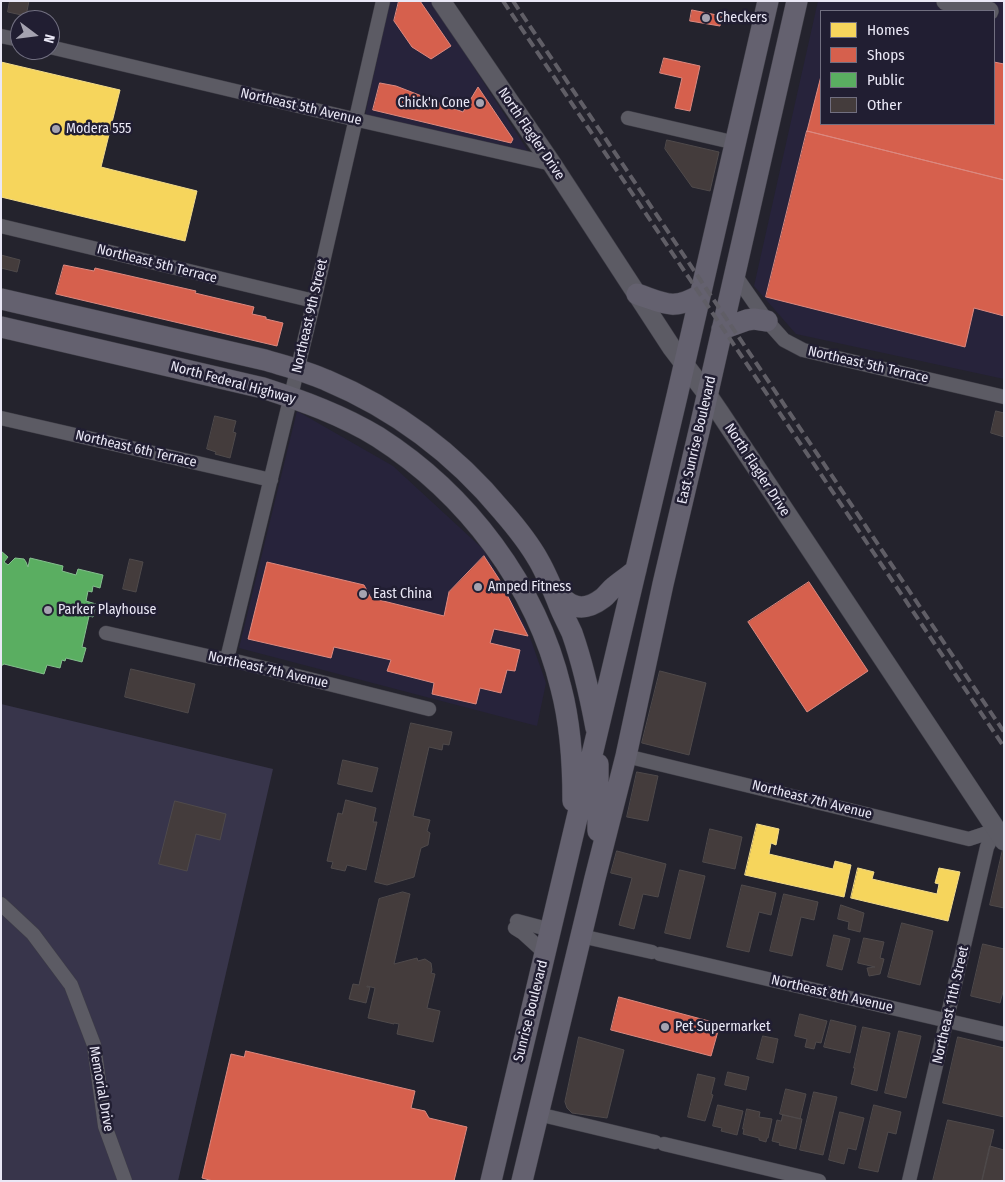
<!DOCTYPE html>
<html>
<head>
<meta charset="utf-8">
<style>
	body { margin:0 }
	#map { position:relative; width:1005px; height:1182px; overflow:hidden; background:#24232d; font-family:"Fira Sans Condensed",sans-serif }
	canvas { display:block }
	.frame { position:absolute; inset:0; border:2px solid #eae8f6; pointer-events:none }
	.legend { position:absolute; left:820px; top:10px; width:175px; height:115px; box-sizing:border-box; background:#211e32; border:1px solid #716f80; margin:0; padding:6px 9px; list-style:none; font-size:15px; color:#eae8f6 }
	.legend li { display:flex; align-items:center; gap:10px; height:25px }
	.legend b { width:25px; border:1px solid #716f80 }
	.north { position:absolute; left:10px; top:10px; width:50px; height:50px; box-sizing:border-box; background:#211e32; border:1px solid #716f80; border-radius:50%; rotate:105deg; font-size:14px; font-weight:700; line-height:20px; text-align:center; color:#eae8f6 }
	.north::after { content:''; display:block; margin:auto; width:18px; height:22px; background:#a5a3b0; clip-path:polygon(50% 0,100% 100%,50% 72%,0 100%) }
</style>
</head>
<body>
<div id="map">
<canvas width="1005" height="1182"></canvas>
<div class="frame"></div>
<ul class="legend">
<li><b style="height:14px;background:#f6d55c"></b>Homes</li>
<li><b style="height:14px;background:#d6604d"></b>Shops</li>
<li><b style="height:14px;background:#5aae61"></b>Public</li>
<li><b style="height:14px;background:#443c3c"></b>Other</li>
</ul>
<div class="north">N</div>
</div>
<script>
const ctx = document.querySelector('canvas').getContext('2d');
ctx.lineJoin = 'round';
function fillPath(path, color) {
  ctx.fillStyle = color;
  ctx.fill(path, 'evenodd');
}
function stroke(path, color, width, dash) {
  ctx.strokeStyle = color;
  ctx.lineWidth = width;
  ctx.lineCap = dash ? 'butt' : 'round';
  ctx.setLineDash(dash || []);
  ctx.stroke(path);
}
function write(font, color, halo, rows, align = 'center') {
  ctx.font = font + ' "Fira Sans Condensed",sans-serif';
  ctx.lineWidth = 5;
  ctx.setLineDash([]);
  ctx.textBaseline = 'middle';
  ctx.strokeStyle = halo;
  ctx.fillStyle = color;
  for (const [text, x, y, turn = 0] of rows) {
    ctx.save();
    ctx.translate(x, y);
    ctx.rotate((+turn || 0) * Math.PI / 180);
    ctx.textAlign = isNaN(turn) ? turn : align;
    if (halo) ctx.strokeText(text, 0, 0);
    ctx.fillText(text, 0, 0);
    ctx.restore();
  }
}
fillPath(new Path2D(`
	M390 1H431L528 151 365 115Z
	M818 1H1004V379L796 334 754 286ZM821 11H994V124H821Z
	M297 411 393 466 484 550 526 626 546 683 537 726 239 648Z`), '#27233b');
fillPath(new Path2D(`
	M1 704 273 769 178 1181H1Z`), '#38354b');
const homes = new Path2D(`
	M1 62 120 90 101 167 197 191 185 241 1 197Z
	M757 824 779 829 776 845 771 843 769 854 833 869 835 861 851 865 844 897 745 875Z
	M858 868 874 872 872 879 937 894 939 884 935 883 939 868 960 872 948 921 851 898Z`);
fillPath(homes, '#f6d55c');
stroke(homes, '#f2db8a', 1);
const shops = new Path2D(`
	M399 1H420L451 46 431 59 412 47 394 21Z
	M692 10 722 16 720 26 690 21Z
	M664 58 700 66 690 111 675 108 682 78 660 73Z
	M994 62 1004 64V180L807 131 821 76V124H994Z
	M380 83 396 86 463 112 478 87 513 139 511 143 373 110Z
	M807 131 1004 180V316L974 308 965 347 766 297Z
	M64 265 94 271 95 268 196 291 195 293 254 307 252 314 266 317V319L283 323 277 346 56 294Z
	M484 556 499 579 528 636 494 629 490 643 520 650 515 671 507 670 501 693 480 688 476 704 432 694 434 683 387 671 391 660 334 647 331 658 248 639 267 562 364 585 371 598 444 616 449 592Z
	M809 582 868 671 807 712 748 622Z
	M619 997 720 1024 711 1056 611 1030Z
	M246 1051 415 1091 411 1108 425 1111 429 1118 467 1127 454 1181H213L202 1178 231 1054 244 1057Z`);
fillPath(shops, '#d6604d');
stroke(shops, '#dc8980', 1);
const public = new Path2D(`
	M1 551 8 557 4 562 8 565 15 558 24 559 26 562 28 567 30 558 63 566 62 571 76 575 78 569 103 575 100 588 93 586 92 592 88 591 86 601 96 604 93 617 89 616 82 647 86 648 82 662 66 658 65 661 62 660 60 668 47 665 44 674 4 664 1 666Z`);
fillPath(public, '#5aae61');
stroke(public, '#85bf8e', 1);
const building = new Path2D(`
	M10 1H29L26 16 8 12Z
	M667 140 719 152 710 191 692 187 665 149Z
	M1 255 20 260 17 272 1 268Z
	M996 411 1004 413V437L991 433Z
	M215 416 236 421 233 432 236 433 230 458 215 454 216 452 207 449Z
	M130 559 143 562 136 592 123 589Z
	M131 669 195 684 188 713 125 697Z
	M660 671 706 683 689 755 642 743Z
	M411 723 452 732 449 745 443 744 442 750 429 747 413 816 430 820 427 831 430 833 428 845 421 848 414 877 387 885 375 882Z
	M343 760 378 768 372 792 338 784Z
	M637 772 658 776 648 821 627 817Z
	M346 800 376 808 373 822H377L366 870 347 865 345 871 331 868 333 862 327 861 338 813 342 814Z
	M175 801 226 814 220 840 196 834 187 871 159 864Z
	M710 829 742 837 735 869 703 862Z
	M1003 849 1004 850V908L990 905Z
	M617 851 666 864 658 897 643 894 634 929 619 925 632 878 611 873Z
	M680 870 705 876 690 939 665 933Z
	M742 885 776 893 771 915 759 912 749 952 727 947Z
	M403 892 410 894 394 964 417 958 418 961 425 959 431 963 432 970 431 973 435 974 427 1008 440 1011 433 1042 397 1034 399 1024 394 1023V1024L368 1018 375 988 367 986V987H370L366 1003 349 999 353 984 359 985 379 899Z
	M784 894 818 902 814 920 801 917 792 956 770 951Z
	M841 905 864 913 860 932 848 929 849 922 838 919Z
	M902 923 933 931 920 985 888 977Z
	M834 935 850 939 842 970 827 966Z
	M864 938 884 942 880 958 884 959 880 974 869 976 867 968 875 967 858 963Z
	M983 944 1004 949V988L1000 1003 971 996Z
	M800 1014 827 1021 821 1043 816 1042 814 1049 805 1047 807 1039 795 1036Z
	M831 1020 856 1026 850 1053 824 1047Z
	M863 1027 890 1033 877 1091 851 1084 855 1068H854Z
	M899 1031 921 1036 906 1098 885 1093Z
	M763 1036 778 1039 773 1063 757 1059Z
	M579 1037 624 1050 607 1118 572 1113 567 1108 565 1102Z
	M958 1037 1004 1048V1117L943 1103Z
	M728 1072 749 1077 746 1090 725 1085Z
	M698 1074 715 1078 711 1094 713 1095 705 1121 688 1117Z
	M786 1089 806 1094 800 1119 780 1114Z
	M814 1092 837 1097 823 1155 800 1150Z
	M718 1105 743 1111 737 1135 721 1131 722 1128 713 1126Z
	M874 1105 901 1112 896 1134 888 1132 878 1172 859 1168Z
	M747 1109 760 1112 759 1117 772 1119 768 1138H767L766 1142 759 1140V1138L743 1134 744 1129H743Z
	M840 1112 864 1118 856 1150 848 1148 844 1164 829 1160Z
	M783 1115 802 1119 796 1149 779 1145 780 1143 772 1141 777 1120 781 1121Z
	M948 1120 994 1130 982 1181H933Z
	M990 1146 1004 1150V1181H982Z`);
fillPath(building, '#443c3c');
stroke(building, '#4f4a4b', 1);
const street = new Path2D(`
	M1 36 20 40
	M50 47 345 117 552 164
	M628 118 736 143
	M1 226 314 301
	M735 275 767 321 784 340 803 350 1004 397
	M1 418 271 480
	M106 633 216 658 227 659 313 680 429 709
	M227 659 314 301 383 1
	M626 756 969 839 996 830
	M1 904 33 934 71 985 94 1045 105 1126 125 1181
	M517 921 551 930
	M515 928 523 933 545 953
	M581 936 652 952
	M660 954 1004 1034
	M538 1114 655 1142
	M664 1144 819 1181
	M909 1181 987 847 996 830`);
const secondary = new Path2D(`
	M441 1 552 164 672 348 707 394 720 413 1004 841
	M946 1 989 11`);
const primary = new Path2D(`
	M637 294C664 303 673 311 700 295
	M1 299 265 360C285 366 306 371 326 380 395 409 455 454 503 512 516 527 529 543 539 561 547 575 553 590 559 605 563 615 568 624 572 633 583 664 590 696 596 728
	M1 327 263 388C303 401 342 415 378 437 467 494 536 585 561 688 571 726 573 763 573 801
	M722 329 747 320 754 319 767 321
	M553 589C569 607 582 614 603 598 607 595 610 590 614 587 621 581 629 576 636 570
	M598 831V764
	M491 1181 677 396 768 1
	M522 1181 595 878 626 756 663 584 700 427 797 1`);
stroke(street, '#3e3d46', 15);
stroke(secondary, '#3e3d46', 20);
stroke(primary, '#3e3d46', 22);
stroke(street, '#5c5b64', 14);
stroke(secondary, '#5c5b64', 19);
stroke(primary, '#64616f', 21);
stroke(new Path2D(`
	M503 1 1004 747
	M513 1 1004 732`), '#605e66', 4, [10, 5]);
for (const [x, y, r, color] of [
	[706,18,5,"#a5a3b0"],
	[480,103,5,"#a5a3b0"],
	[56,129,5,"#a5a3b0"],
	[478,587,5,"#a5a3b0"],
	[363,594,5,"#a5a3b0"],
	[48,610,5,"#a5a3b0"],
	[665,1027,5,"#a5a3b0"]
]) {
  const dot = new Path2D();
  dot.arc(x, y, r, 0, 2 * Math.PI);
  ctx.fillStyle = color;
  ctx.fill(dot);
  stroke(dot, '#211e32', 2);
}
write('14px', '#eae8f6', '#211e32', [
	["Checkers",716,18],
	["Chick'n Cone",470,103,"right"],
	["Modera 555",66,129],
	["Amped Fitness",488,587],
	["East China",373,594],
	["Parker Playhouse",58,610],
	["Pet Supermarket",675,1027]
], 'left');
write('14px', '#eae8f6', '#211e32', [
	["Northeast 5th Avenue",301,107,13],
	["North Flagler Drive",531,134,56],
	["Northeast 5th Terrace",157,264,14],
	["Northeast 9th Street",310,316,-77],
	["Northeast 5th Terrace",868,365,13],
	["North Federal Highway",233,383,15],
	["East Sunrise Boulevard",697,440,-77],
	["Northeast 6th Terrace",136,449,13],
	["North Flagler Drive",757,470,57],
	["Northeast 7th Avenue",268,670,13],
	["Northeast 7th Avenue",812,800,14],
	["Northeast 8th Avenue",832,994,13],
	["Northeast 11th Street",951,1005,-77],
	["Sunrise Boulevard",531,1011,-76],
	["Memorial Drive",101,1089,80]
]);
</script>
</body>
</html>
